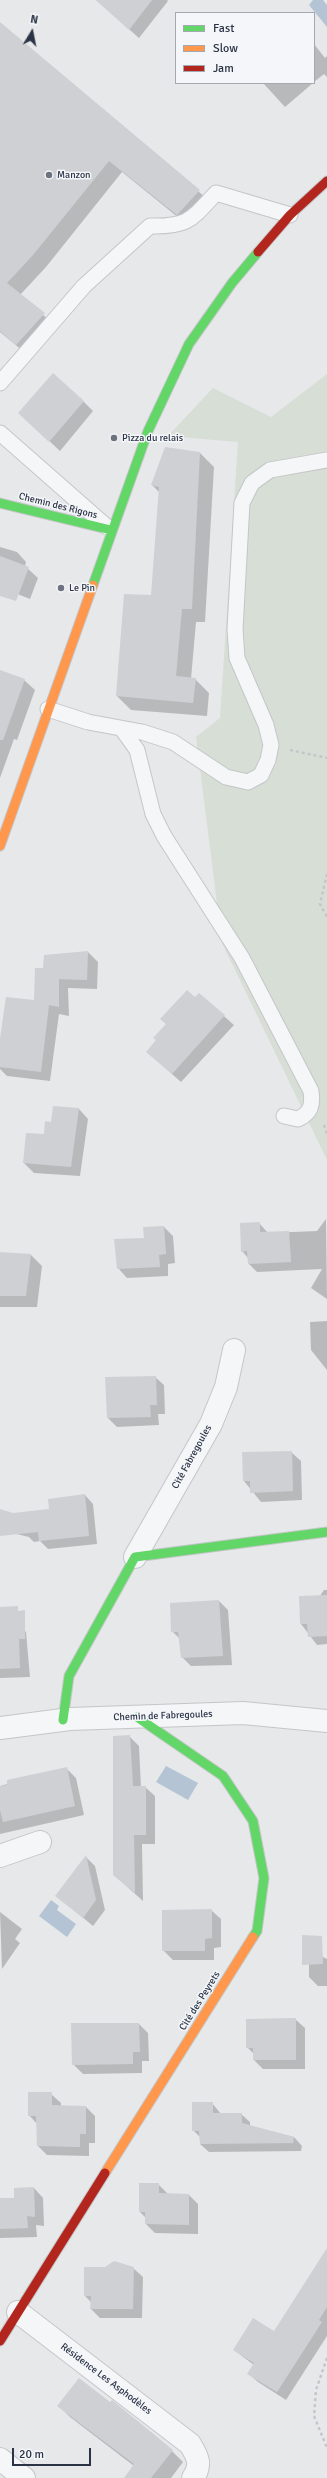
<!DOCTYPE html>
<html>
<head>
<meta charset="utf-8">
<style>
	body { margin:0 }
	#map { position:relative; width:327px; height:2478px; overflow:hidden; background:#e6e8ea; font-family:Signika,sans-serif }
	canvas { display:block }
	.legend { position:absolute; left:175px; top:12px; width:140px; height:72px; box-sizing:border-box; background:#f4f6f9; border:1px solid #a4a8b1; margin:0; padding:5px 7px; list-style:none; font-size:12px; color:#2b3445 }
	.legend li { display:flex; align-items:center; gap:8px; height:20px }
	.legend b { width:20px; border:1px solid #a4a8b1 }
	.north { position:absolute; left:12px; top:12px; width:40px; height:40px; -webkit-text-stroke:3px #f4f6f9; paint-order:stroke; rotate:10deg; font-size:11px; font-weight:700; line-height:16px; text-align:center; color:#2b3445 }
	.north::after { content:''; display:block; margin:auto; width:14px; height:18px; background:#2b3445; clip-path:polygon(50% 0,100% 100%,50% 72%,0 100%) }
	.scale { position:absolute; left:12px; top:2448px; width:79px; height:18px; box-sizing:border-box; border:2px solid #2b3445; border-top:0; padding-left:5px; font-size:12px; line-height:14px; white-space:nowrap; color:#2b3445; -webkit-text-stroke:3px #f4f6f9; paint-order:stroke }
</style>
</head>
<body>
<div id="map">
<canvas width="327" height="2478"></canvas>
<ul class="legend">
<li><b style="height:5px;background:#63d668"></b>Fast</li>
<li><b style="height:5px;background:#ff974d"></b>Slow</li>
<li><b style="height:5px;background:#b3261e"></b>Jam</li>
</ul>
<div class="north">N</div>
<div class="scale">20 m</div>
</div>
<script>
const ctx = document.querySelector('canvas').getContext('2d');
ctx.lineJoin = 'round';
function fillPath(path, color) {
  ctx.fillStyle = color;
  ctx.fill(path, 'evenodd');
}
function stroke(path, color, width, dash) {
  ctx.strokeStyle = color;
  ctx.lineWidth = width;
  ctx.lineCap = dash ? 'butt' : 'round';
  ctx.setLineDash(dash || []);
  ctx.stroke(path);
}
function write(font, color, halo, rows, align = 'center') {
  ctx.font = font + ' Signika,sans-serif';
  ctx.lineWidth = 3;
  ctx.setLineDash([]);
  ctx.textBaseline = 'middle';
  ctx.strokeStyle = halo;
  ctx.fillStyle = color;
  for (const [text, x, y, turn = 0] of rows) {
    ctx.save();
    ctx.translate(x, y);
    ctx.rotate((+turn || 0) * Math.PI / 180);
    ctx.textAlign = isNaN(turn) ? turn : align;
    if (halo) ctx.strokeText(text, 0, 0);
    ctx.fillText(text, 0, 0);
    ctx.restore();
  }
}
fillPath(new Path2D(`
	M327 374V1160L222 943 196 737 220 718 238 442 168 436 213 388 271 417Z`), '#d6ded6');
fillPath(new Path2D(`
	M313 0H323L327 5V27L309 5Z
	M166 1766 198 1783 188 1800 156 1782Z
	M51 1900 59 1906 57 1910 76 1924 67 1937 39 1916Z`), '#b4c4d5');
fillPath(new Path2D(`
	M96 0H167L168 1 139 38Z
	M0 24 212 203 190 227 122 172 46 267 20 295 56 326 29 356 0 332Z
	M314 44 325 58 327 56V77L324 74 314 82Z
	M263 83H313L285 107Z
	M83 401 93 411 60 451 29 422Z
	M200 453 214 467 205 622H196L191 679H195L209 693 207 716 131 710 117 696 152 596 160 493 152 485Z
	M0 547 17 552 26 562 25 566 38 578 30 599 0 587Z
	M0 671 24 680 35 690 17 740 14 739 0 778Z
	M88 952 98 962 97 989 68 988 69 1016 59 1014 50 1081 7 1076 0 1069V1045L35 1002 44 969Z
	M199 994 234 1025 181 1082 147 1052Z
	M54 1107 79 1109 88 1119 80 1176 34 1173 24 1163 52 1123Z
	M326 1219 327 1299 311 1288 322 1269 257 1272 249 1264 248 1258 242 1251 259 1223 268 1233 317 1231Z
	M164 1227 173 1236 175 1263 168 1264V1276L127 1278 118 1268 145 1239Z
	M0 1253 31 1255 42 1266 37 1307H0Z
	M327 1321V1370L311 1350 310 1322Z
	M155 1377 164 1385 165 1414H158L159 1425 117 1427 108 1418Z
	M291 1452 301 1461 302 1500 261 1502 244 1481Z
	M85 1495 93 1504 97 1544 48 1549 40 1541 34 1542 29 1537 0 1530V1515L50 1510Z
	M324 1590H327V1644L317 1645 301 1624Z
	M219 1601 228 1610 232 1665 191 1666 182 1657 179 1638 172 1631Z
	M16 1622 26 1632 30 1677 0 1678V1623Z
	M129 1736 139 1746 141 1787H145L155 1796V1844H142L143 1901 114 1875Z
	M66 1768 76 1778 84 1815 0 1834V1786Z
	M86 1857 95 1866 105 1910 93 1926 57 1896Z
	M211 1910 221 1919V1947L214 1948V1960H173L163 1950Z
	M0 1912 22 1929 15 1939 20 1943 2 1969Z
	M309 1950 327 1959V1986H318L309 1977Z
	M295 2019 305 2028V2069H263L254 2060V2054L247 2047Z
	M72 2024H139L148 2033 149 2061H142V2073L83 2074 73 2064Z
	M51 2094 61 2103V2106L86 2107 95 2116V2143H89V2156L47 2155 38 2146 37 2124 29 2115Z
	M212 2103 221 2114H241L250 2122V2126L294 2137 302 2146 301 2151 209 2152 200 2144V2137L193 2130Z
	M158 2184 168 2194 189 2195 198 2204V2234L155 2233 146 2224V2218L140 2212Z
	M34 2188 43 2198 44 2226 36 2225 37 2237 0 2238V2199H15Z
	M327 2263V2336L286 2400 258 2382 249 2374 254 2365 234 2350 274 2332Z
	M133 2268 143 2277 142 2318H100L91 2309V2302L85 2296Z
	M59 2406 172 2451 183 2462 171 2478H125L134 2466 70 2417Z`), '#0003');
fillPath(new Path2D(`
	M96 0H152L129 30Z
	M0 22 200 190 177 215 109 161 33 255 7 283 45 313 16 345 0 331Z
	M53 373 84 401 49 442 18 413Z
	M165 447 200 452 192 609H182L176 676 196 678 193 703 116 696 124 594 151 595 159 487 151 485Z
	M0 556 29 567 16 601 0 596Z
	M0 670 25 679 3 740H0Z
	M88 951 87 980 59 979V1007L49 1005 41 1072 0 1067V1038L6 997 34 1000 35 968H43L44 955Z
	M187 990 195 997 199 993 225 1015 172 1074 146 1052 156 1040 153 1038 166 1024 160 1019Z
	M53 1106 79 1108 71 1167 23 1163 26 1133 44 1134 45 1121 51 1122Z
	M260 1222V1232L289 1231 291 1262 248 1264 247 1251 241 1252 240 1223Z
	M164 1226 166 1254 159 1255 160 1267 117 1269 114 1239 144 1238 143 1227Z
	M0 1252 31 1254 26 1296H0Z
	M156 1376 157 1405H150L151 1417 107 1418 105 1377Z
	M292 1451 293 1491 250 1493V1481H243L242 1452Z
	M85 1494 89 1536 39 1541 38 1532 0 1536V1509L13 1513 49 1509 48 1499Z
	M327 1595V1636L308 1637 307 1624H300L299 1596Z
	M219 1600 223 1656 181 1658 178 1632H171L170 1603Z
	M18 1606V1611L25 1610V1639H19L20 1668 0 1669V1607Z
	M130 1735 133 1786H146V1835H134L135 1893 113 1875V1736Z
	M67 1767 75 1806 3 1822 0 1810V1786L7 1785V1780Z
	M86 1855 96 1900 83 1918 55 1896Z
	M212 1909V1938L205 1939V1951H162V1910Z
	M302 1935 322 1936 323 1964 302 1965Z
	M296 2018V2060H253V2048H246V2019Z
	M71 2023H139L140 2052H133V2064L72 2065Z
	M28 2092H52V2105L86 2106V2134H80V2147L37 2146 36 2116H28Z
	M192 2102H213V2113H242V2123L294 2137 293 2143 200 2144 199 2131H192Z
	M139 2183H159V2193L189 2194V2225L145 2224V2212H139Z
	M34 2187 35 2217 27 2216 28 2228 0 2229V2198H14V2188Z
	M327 2248V2307L319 2320 322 2322 277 2392 247 2374 254 2363 233 2350 253 2318 274 2331Z
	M114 2261 134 2267 133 2309H90L91 2296H84V2267H105Z
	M79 2378 110 2402 112 2400 173 2450 151 2478H124L134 2464 57 2406Z`), '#ced0d3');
const lane = new Path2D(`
	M0 383 84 286 150 226C188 227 191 220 216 193L290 215
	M0 433 107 527
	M48 709 88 722 142 732 173 742 226 777 248 782 261 775 268 760 271 745 266 725 237 658 235 629 242 503 252 483 270 470 327 460
	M122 729 137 750 153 814 164 836 242 958 311 1091C313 1105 311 1113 298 1119L284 1116`);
const street = new Path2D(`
	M135 1557 211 1424 226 1387 234 1350
	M0 1728 70 1719 243 1713 327 1721
	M0 1856 40 1842
	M18 2312 190 2444C198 2457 202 2465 193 2478
	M0 2459 24 2478`);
const fast = new Path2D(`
	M0 503 111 530
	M93 585 148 431 189 344 232 283 258 252
	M137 1717 223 1776 253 1821 264 1878 257 1931 253 1937
	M63 1720 69 1676 135 1557 327 1532`);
const slow = new Path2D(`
	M0 846 93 585
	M105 2173 253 1937`);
const jam = new Path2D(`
	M258 252 290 215 327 181
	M0 2341 105 2173`);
stroke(lane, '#c4c6c8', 17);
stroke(street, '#c4c6c8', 24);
stroke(fast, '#c4c6c8', 11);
stroke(slow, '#c4c6c8', 11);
stroke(jam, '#c4c6c8', 11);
stroke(new Path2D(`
	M290 750 327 758
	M327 874 320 904 327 917
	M324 1125 327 1134
	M327 2358 316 2390 314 2416 327 2448`), '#c5c6ca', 2.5, [3, 3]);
stroke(lane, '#f5f6f7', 15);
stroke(street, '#f5f6f7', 22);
stroke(fast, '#63d668', 9);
stroke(slow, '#ff974d', 9);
stroke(jam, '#b3261e', 9);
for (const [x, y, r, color] of [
	[49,175,4,"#6c737f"],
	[114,438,4,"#6c737f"],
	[61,588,4,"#6c737f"]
]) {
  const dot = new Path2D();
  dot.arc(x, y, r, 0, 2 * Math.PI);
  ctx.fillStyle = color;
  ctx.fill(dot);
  stroke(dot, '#f4f6f9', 1.5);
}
write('10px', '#2b3445', '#f4f6f9', [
	["Manzon",57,175],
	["Pizza du relais",122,438],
	["Le Pin",69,588]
], 'left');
write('10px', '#2b3445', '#f4f6f9', [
	["Chemin des Rigons",58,506,14],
	["Cité Fabregoules",192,1457,-61],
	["Chemin de Fabregoules",163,1716,-2],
	["Cité des Peyrets",200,2001,-58],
	["Résidence Les Asphodèles",106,2379,37]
]);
</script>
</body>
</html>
